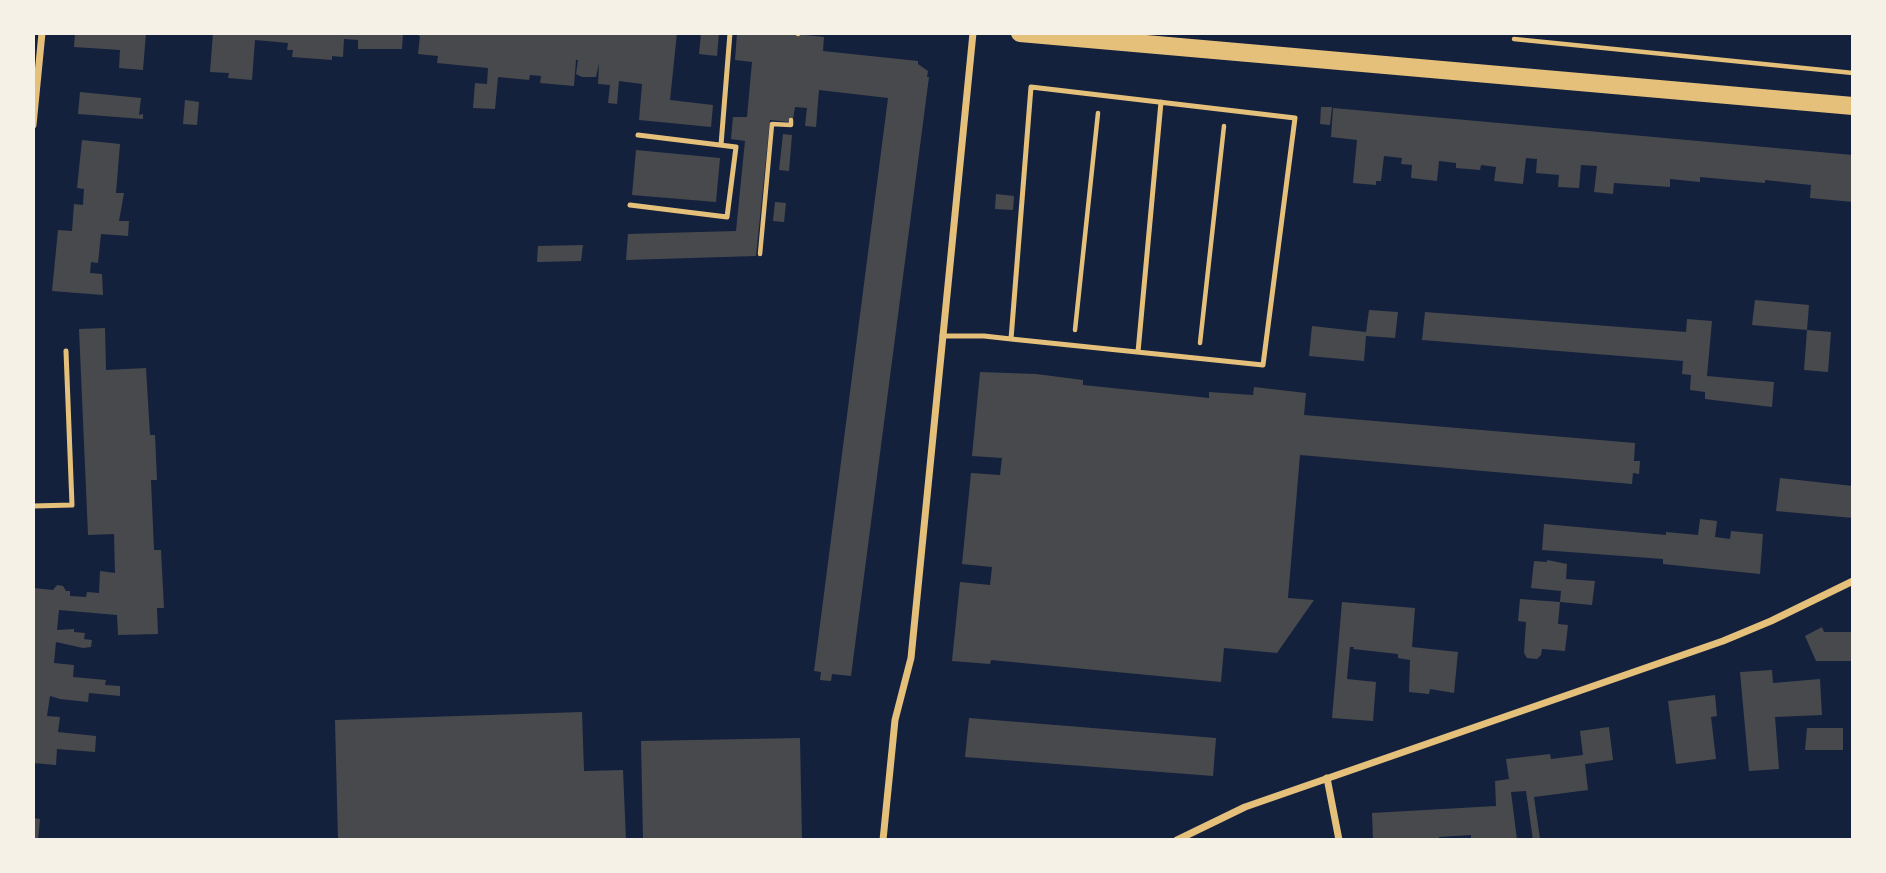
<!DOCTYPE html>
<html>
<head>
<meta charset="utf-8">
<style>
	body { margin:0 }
	#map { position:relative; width:1886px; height:873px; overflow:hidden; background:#14213d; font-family:"Archivo Narrow",sans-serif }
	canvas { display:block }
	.frame { position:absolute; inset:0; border:35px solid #f6f1e7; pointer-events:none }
</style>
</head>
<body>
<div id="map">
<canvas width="1886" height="873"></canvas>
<div class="frame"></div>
</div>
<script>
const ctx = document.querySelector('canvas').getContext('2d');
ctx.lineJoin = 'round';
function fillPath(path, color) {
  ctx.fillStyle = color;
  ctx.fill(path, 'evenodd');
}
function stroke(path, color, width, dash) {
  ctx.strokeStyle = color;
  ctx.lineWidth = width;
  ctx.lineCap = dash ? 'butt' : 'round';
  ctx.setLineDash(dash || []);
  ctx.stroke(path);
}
fillPath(new Path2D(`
	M75 33H146L143 70 119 68 120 50 74 47Z
	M213 33H403L402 49H358V40L344 39 343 57 332 56V60L292 57 293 50H287L288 43 255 40 252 80 228 78 229 73 210 72Z
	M414 33H677L670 100 713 105 711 127 639 120 642 84 619 81 617 104 608 103 610 85 598 84 599 63 596 77H582L576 74 578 60H576L574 86 540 83 541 76 530 75 529 80 498 77 495 109 473 108 475 83 487 84 488 68 437 63 438 56 418 54 420 36Z
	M701 33H719L717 56 699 54Z
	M737 33H786L824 37 823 51 918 61V64L928 71 927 77H929L851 676 832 674 831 681 820 680 821 672 814 671 888 98 819 90 816 127 805 126 807 108 795 107 793 120H788V122L770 120 756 256 626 260 628 234 736 231 745 141 731 139 733 117H747L752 62 735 60Z
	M80 92 141 98 139 115 143 114V119L78 114Z
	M185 100 199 102 197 125 183 124Z
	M1321 107H1332L1330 125 1320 124Z
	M1333 108 1853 155V202L1810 198 1811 185 1765 180V183L1700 177V182L1670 179V187L1614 183 1613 194 1594 192 1597 166 1581 165 1579 188 1558 187 1559 175 1536 173 1537 159 1526 158 1523 184 1494 181 1496 167 1481 165 1480 170 1456 168V163L1439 161 1437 181 1411 178 1412 165 1401 164 1402 158 1384 156 1381 181H1376V185L1353 183 1357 140 1331 137Z
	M783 134 792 135 789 171 779 170Z
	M82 140 120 144 116 193H124L119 221H129L128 236 101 234 98 263 91 262 90 273 102 274 103 295 52 291 58 230 72 231 74 204 83 205 84 189 77 188Z
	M636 150 720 158 716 202 632 195Z
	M996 194 1014 196 1013 210 995 209Z
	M775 202 786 203 784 222 773 221Z
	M583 245 581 261 537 262 538 246Z
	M1755 300 1809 305 1807 330 1752 325Z
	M1369 310 1398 312 1395 338 1366 336 1364 361 1309 356 1312 326 1366 332Z
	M1425 312 1686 332 1687 319 1712 321 1707 376 1774 382 1772 407 1705 399V392L1690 390 1691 375 1682 374 1683 361 1422 340Z
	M105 328 106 370 146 368 150 435H155L157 480H151L154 550H161L164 608H157L158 634 118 635 117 615 59 610 57 630 74 629V632L85 633 84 639 92 640 91 647 83 648 56 642 54 663 74 665 73 677 106 680 105 685 120 686V696L89 693 88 702 60 699 50 696 47 716 60 717 58 732 96 736 95 752 57 749 56 765 33 763V588L53 590 57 585 63 586 66 591H70V596L86 597 87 592 99 593 100 571 115 573 114 534 88 535 79 329Z
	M1807 330 1831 332 1828 372 1804 370Z
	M980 372 1036 374 1083 380V385L1209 398V392L1253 395 1254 387 1306 393 1304 415 1635 443 1634 461H1640L1639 474 1633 473 1632 484 1300 455 1288 598 1314 600 1277 653 1224 648 1221 682 991 660 990 664 952 661 960 582 990 585 992 567 962 564 971 473 1000 475 1002 458 972 456Z
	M1780 478 1853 486V518L1776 511Z
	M1700 519 1717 521 1715 537 1730 539 1731 531 1763 534 1760 574 1663 564V559L1542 550 1544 524 1666 535V532L1698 535Z
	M1547 560 1567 564 1566 579 1595 581 1592 605 1560 602 1561 591 1531 588 1534 561 1547 562Z
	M1520 599 1560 602 1558 624 1568 625 1565 651 1542 649 1541 655 1537 659 1527 658 1524 653 1526 622 1518 621Z
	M1342 602 1415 608 1412 647 1458 652 1454 693 1430 689 1429 694 1409 692 1410 660 1398 658V654L1353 649 1354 647H1350L1347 679 1376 682 1373 721 1332 718Z
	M1822 627 1824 632H1853V661H1816L1805 636Z
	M1772 670 1773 683 1820 679 1822 715 1775 717 1779 769 1749 771 1740 672Z
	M1715 695 1717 716 1711 717 1716 759 1676 764 1668 701Z
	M582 712 584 771 623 770 626 840H338L335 720Z
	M969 718 1216 738 1213 776 965 757Z
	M1609 727 1613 760 1585 764 1588 790 1534 797 1540 839 1533 840 1526 791 1511 792 1517 840H1471V835L1439 837 1440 840H1373L1372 813 1496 806 1495 781 1509 779 1506 759 1550 754 1551 759 1583 755 1580 731Z
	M1807 728H1843V750H1805Z
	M800 738 802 840H643L641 741Z
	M33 818 40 819 38 840H33Z`), '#48494c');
stroke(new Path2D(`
	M798 34V33
	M1514 39 1853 73
	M760 254 772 124 791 125V120
	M1075 330 1098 113
	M1200 343 1224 126`), '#e5c07b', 4.5);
stroke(new Path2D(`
	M721 145 730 33
	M630 205 727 217 736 147 638 135
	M942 336H984L1011 339 1263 365 1295 118 1031 87 1011 339
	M1138 352 1161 102
	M33 506 72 505 66 351`), '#e5c07b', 5);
stroke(new Path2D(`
	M33 125 42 33
	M1327 778 1339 840
	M883 840 895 720 911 658 973 33
	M1177 840 1245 807 1723 641 1771 621 1853 581`), '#e5c07b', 7);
stroke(new Path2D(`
	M1020 33 1853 106`), '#e5c07b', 18);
</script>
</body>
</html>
